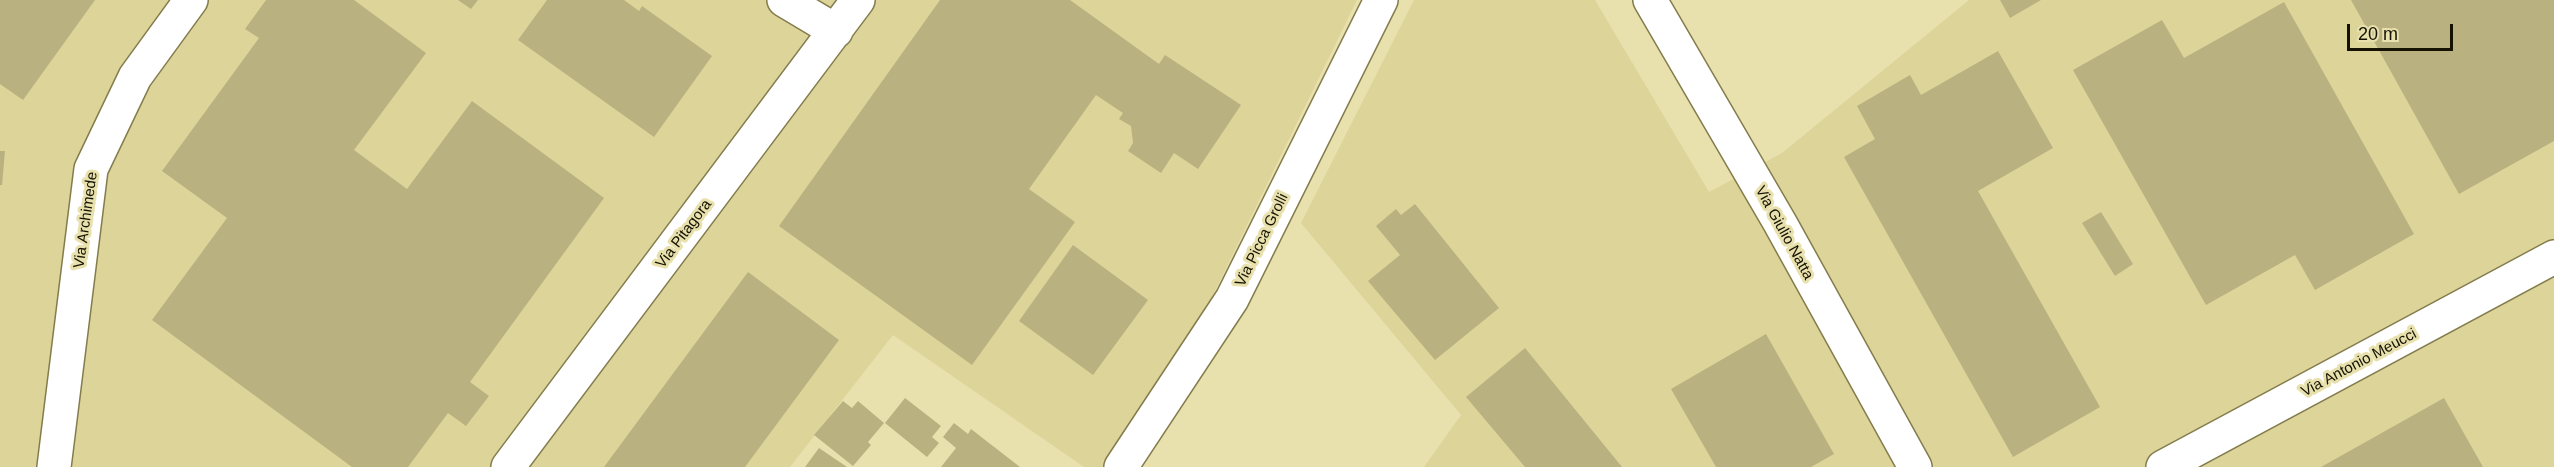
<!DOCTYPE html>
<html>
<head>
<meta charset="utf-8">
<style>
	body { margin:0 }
	#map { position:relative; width:2554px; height:467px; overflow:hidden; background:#e8e1ad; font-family:Arial,sans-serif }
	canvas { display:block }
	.scale { position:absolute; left:2347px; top:24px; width:106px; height:27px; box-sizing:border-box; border:3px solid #151202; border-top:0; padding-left:8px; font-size:18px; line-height:21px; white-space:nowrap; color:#151202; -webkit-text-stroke:4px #e8e1ad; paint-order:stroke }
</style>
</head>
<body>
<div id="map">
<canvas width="2554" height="467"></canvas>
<div class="scale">20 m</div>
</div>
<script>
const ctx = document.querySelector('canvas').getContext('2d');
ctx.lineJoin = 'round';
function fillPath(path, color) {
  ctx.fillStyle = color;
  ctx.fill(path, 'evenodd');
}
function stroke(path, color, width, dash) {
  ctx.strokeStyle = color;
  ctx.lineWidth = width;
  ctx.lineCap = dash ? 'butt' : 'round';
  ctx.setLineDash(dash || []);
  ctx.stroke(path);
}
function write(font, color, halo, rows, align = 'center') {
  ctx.font = font + ' Arial,sans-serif';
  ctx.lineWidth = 6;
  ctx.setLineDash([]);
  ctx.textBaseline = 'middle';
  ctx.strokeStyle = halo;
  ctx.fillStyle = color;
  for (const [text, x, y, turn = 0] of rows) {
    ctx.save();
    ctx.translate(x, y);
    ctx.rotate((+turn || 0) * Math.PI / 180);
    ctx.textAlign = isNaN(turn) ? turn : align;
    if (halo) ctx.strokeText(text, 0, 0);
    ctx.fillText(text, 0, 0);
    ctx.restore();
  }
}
fillPath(new Path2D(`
	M0 0H1357L1211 299 1103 467H1084L893 335 790 467H0Z
	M1414 0H1595L1709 192 1782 153 1969 0H2554V467H1424L1461 415 1301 223Z`), '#ddd49a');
fillPath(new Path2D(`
	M0 0H95L23 100 0 84Z
	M266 0H354L426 53 354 150 407 189 472 101 604 198 470 382 489 396 466 426 448 413 408 467H352L152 320 227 218 162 171 259 38 245 29Z
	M458 0H478L471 9Z
	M547 0H624L639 11 642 6 712 56 654 137 518 40Z
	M940 0H1070L1159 64 1165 55 1241 105 1198 169 1174 153 1161 173 1128 151 1133 143 1131 126 1119 119 1123 113 1096 95 1029 189 1075 222 972 365 779 226Z
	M2000 0H2041L2010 18Z
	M2351 0H2554V141L2459 194Z
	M2284 2 2414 234 2315 290 2295 255 2206 305 2073 70 2162 20 2184 58Z
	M1998 51 2053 148 1978 191 2100 407 2013 457 1844 157 1875 139 1857 106 1910 75 1921 95Z
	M0 151H5L2 185H0Z
	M1415 204 1499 308 1435 360 1368 281 1400 255 1376 226 1396 209 1401 215Z
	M2101 212 2133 264 2115 276 2082 223Z
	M1073 245 1148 300 1093 375 1019 321Z
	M748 272 839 340 745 467H604Z
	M1766 334 1834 454 1811 467H1716L1671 389Z
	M1525 348 1622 467H1525L1466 397Z
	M905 398 941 426 932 437 939 443 927 457 885 423Z
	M2444 398 2483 467H2321Z
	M843 401 852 408 858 401 884 423 868 442 871 445 853 466 814 435Z
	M954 423 968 434 971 429 1020 467H941L956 448 943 437Z
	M819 448 847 467H805Z`), '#b9b280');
const minor = new Path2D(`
	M784 0 836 31
	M1650 0 1780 223 1915 467
	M54 467 91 169 135 77 191 0
	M508 467 858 0
	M1121 467 1232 299 1381 0
	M2163 467 2554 257`);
stroke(minor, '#837c4c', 36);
stroke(minor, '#fff', 33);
write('15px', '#151202', '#e8e1ad', [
	["Via Archimede",86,220,-82],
	["Via Giulio Natta",1784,233,61],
	["Via Pitagora",684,234,-53],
	["Via Picca Grolli",1262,240,-64],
	["Via Antonio Meucci",2359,363,-28]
]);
</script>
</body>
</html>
